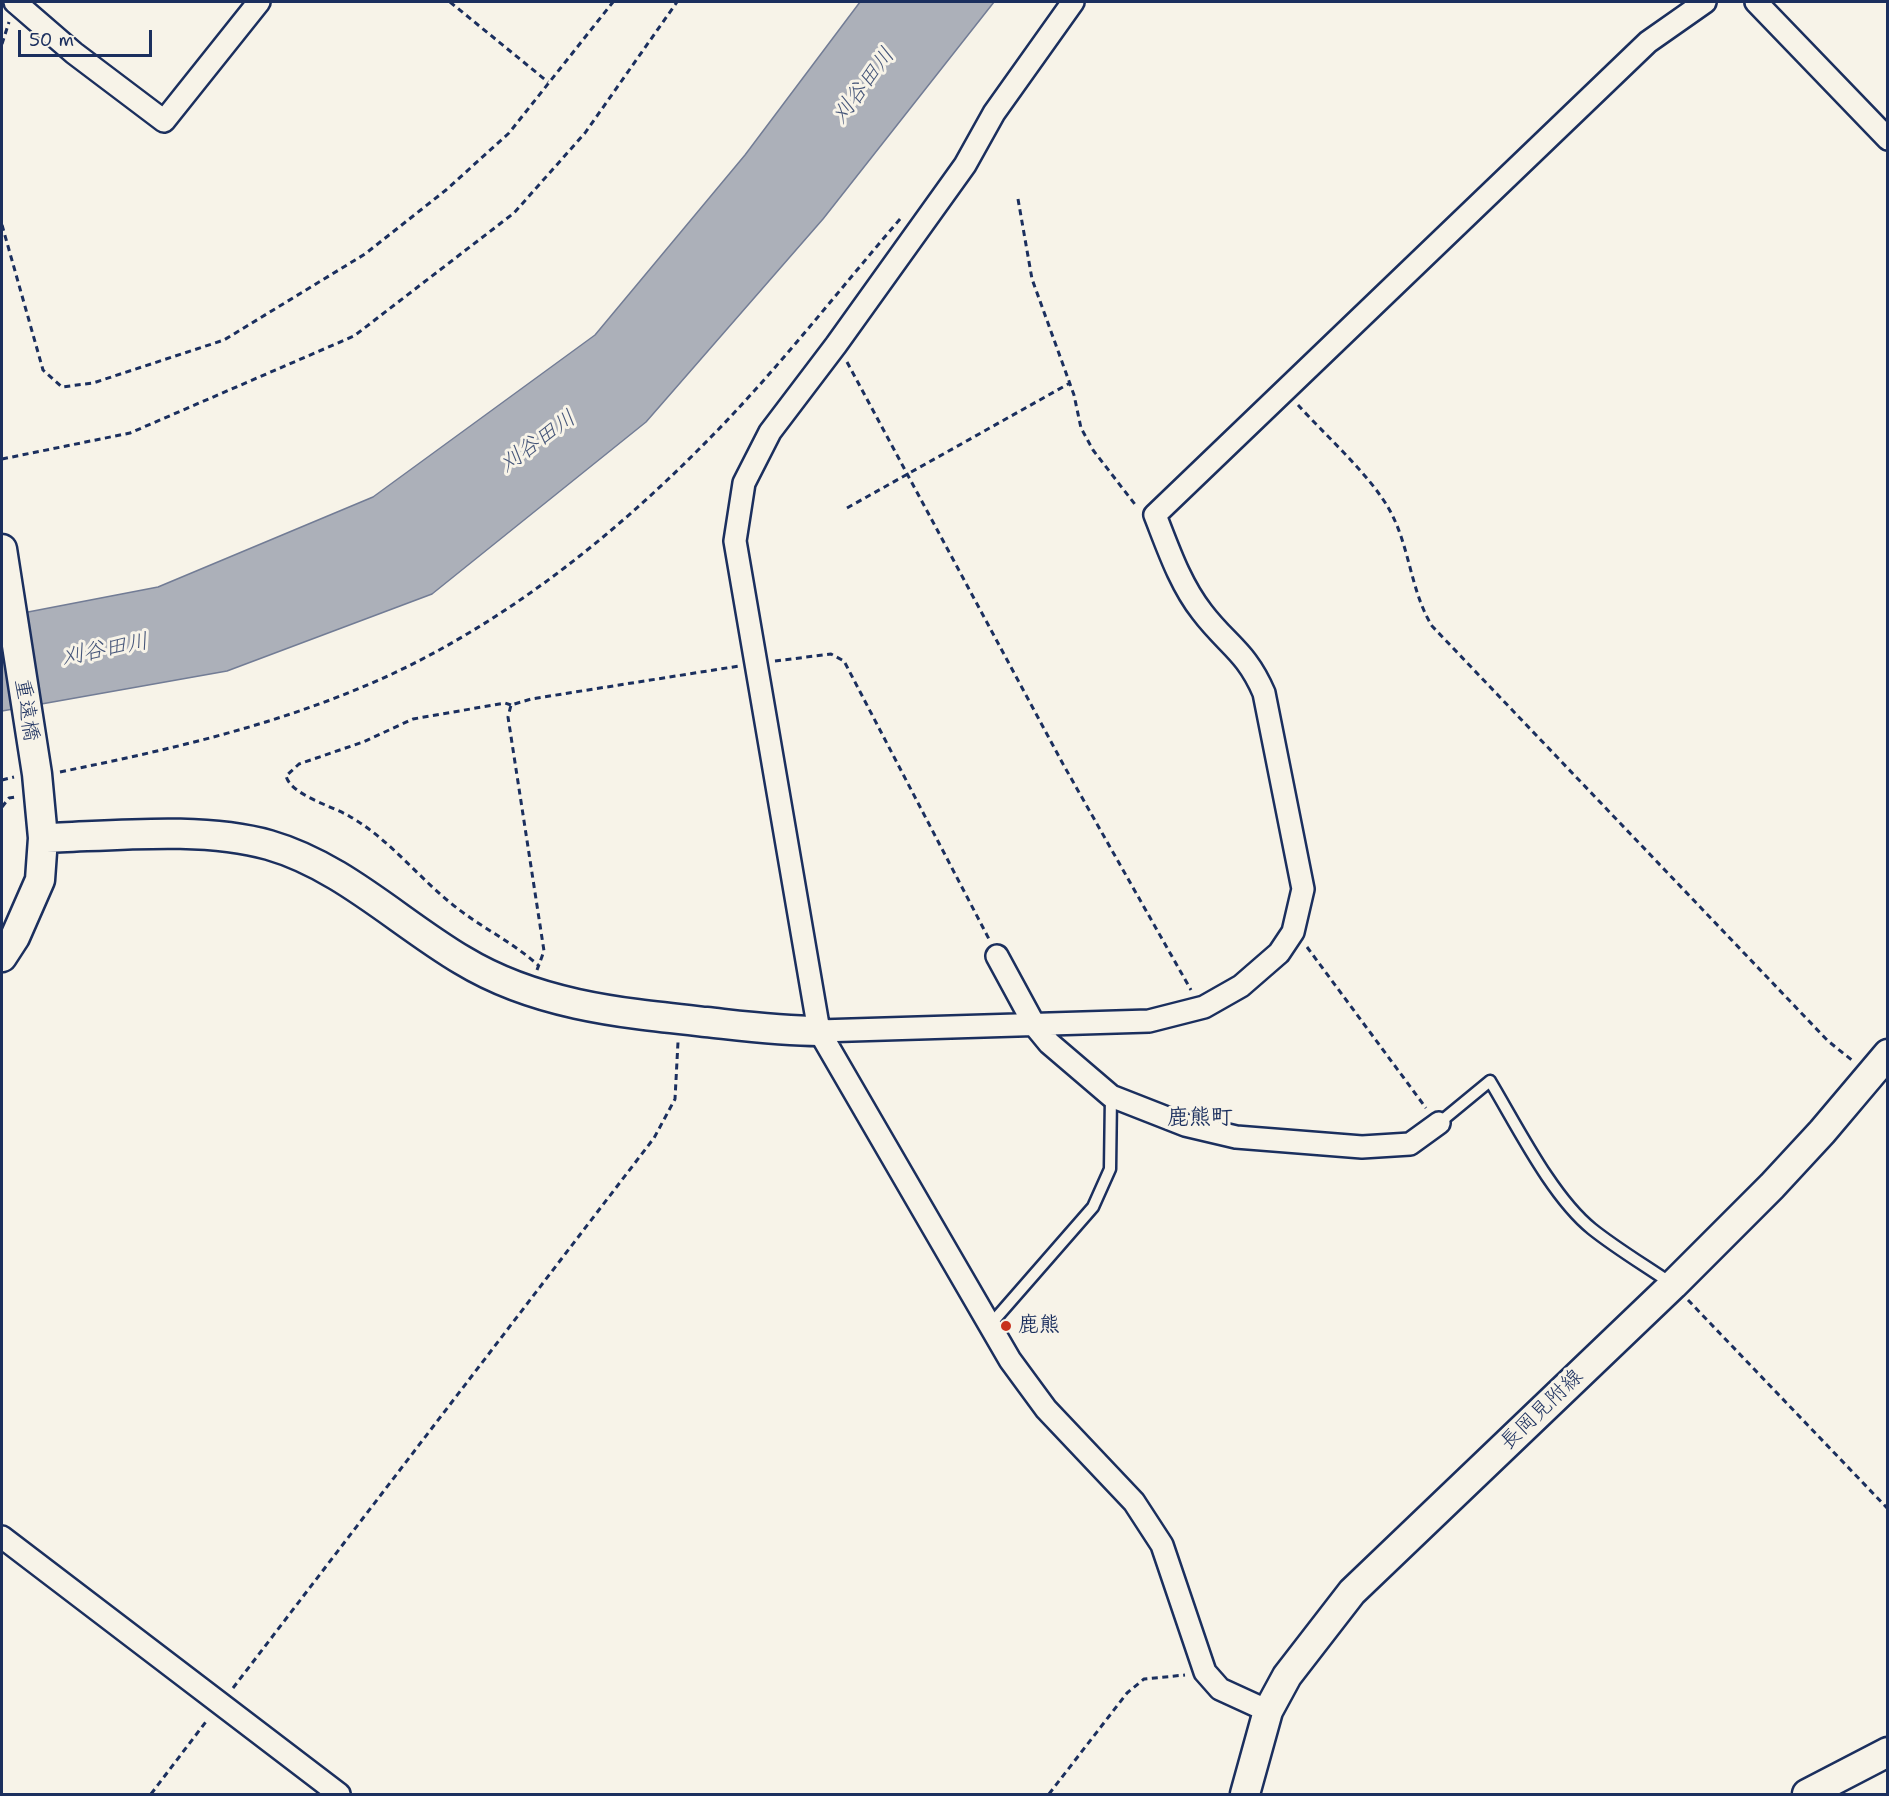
<!DOCTYPE html>
<html>
<head>
<meta charset="utf-8">
<style>
	body { margin:0 }
	#map { position:relative; width:1889px; height:1796px; overflow:hidden; background:#f7f3e8; font-family:"Shantell Sans",sans-serif }
	canvas { display:block }
	.frame { position:absolute; inset:0; border:3px solid #1b2f5e; pointer-events:none }
	.scale { position:absolute; left:18px; top:30px; width:134px; height:27px; box-sizing:border-box; border:3px solid #1b2f5e; border-top:0; padding-left:8px; font-size:18px; line-height:21px; white-space:nowrap; color:#1b2f5e; -webkit-text-stroke:4px #f7f3e8; paint-order:stroke }
</style>
</head>
<body>
<div id="map">
<canvas width="1889" height="1796"></canvas>
<div class="frame"></div>
<div class="scale">50 m</div>
</div>
<script>
const ctx = document.querySelector('canvas').getContext('2d');
ctx.lineJoin = 'round';
function fillPath(path, color) {
  ctx.fillStyle = color;
  ctx.fill(path, 'evenodd');
}
function stroke(path, color, width, dash) {
  ctx.strokeStyle = color;
  ctx.lineWidth = width;
  ctx.lineCap = dash ? 'butt' : 'round';
  ctx.setLineDash(dash || []);
  ctx.stroke(path);
}
function write(font, color, halo, rows, align = 'center') {
  ctx.font = font + ' "Shantell Sans","Klee One",sans-serif';
  ctx.lineWidth = 6;
  ctx.setLineDash([]);
  ctx.textBaseline = 'middle';
  ctx.strokeStyle = halo;
  ctx.fillStyle = color;
  for (const [text, x, y, turn = 0] of rows) {
    ctx.save();
    ctx.translate(x, y);
    ctx.rotate((+turn || 0) * Math.PI / 180);
    ctx.textAlign = isNaN(turn) ? turn : align;
    if (halo) ctx.strokeText(text, 0, 0);
    ctx.fillText(text, 0, 0);
    ctx.restore();
  }
}
const water = new Path2D(`
	M860 2H994L823 219 646 422 432 594 227 671 2 711V617L158 587 373 497 595 335 745 155Z`);
fillPath(water, '#acb0b9');
stroke(water, '#727c95', 1.5);
const lane = new Path2D(`
	M1439 1123 1490 1081C1517 1126 1552 1197 1592 1229 1617 1249 1646 1266 1672 1284
	M990 1325 1093 1207 1110 1169 1111 1096`);
const street = new Path2D(`
	M15 2 74 53 164 121 259 2
	M1073 2 994 113 965 165 836 345 770 432 744 483 735 541 819 1031 1010 1360 1046 1409 1134 1502 1162 1545 1205 1672 1220 1689 1268 1711
	M1756 2 1888 139
	M997 956 1035 1026 1049 1043 1111 1096 1185 1125 1236 1137 1362 1147 1410 1144 1439 1123
	M819 1031 1149 1021 1204 1007 1241 986 1279 953 1293 932 1303 889 1264 693C1246 651 1227 645 1202 612 1180 584 1168 548 1155 515L1648 42 1705 2
	M2 1537 339 1794`);
const secondary = new Path2D(`
	M2 549 37 774 43 838 40 880 15 937 2 957
	M43 838C112 836 202 826 269 845 342 866 398 922 462 960 536 1005 621 1013 706 1022 743 1026 781 1031 819 1031
	M1245 1794 1268 1711 1287 1676 1352 1592 1673 1285 1772 1186 1822 1132 1888 1054
	M1807 1794 1888 1752`);
stroke(lane, '#1b2f5e', 15);
stroke(street, '#1b2f5e', 26);
stroke(secondary, '#1b2f5e', 33);
stroke(new Path2D(`
	M450 2 548 82
	M2 44 9 22
	M1018 199 1032 279 1074 395 1081 428 1093 450 1137 507
	M2 225 43 370 62 387 93 383 224 340 365 254 446 190 509 133 613 2
	M847 362 1063 764 1191 990
	M1298 405C1326 436 1369 474 1389 509 1410 546 1410 590 1432 626L1828 1041 1853 1061
	M2 459 130 433 354 336 514 213 585 133 677 2
	M847 508 1070 383
	M775 661 831 654 844 661 990 941
	M511 705 505 703 413 719 363 742 299 764 286 776C291 795 332 806 349 816 391 840 419 879 457 908 484 929 514 943 539 966
	M60 772C172 749 274 726 379 680 504 624 615 535 710 438 778 369 838 291 901 218
	M2 780 14 777
	M2 807 9 798 16 797
	M1307 947 1426 1108
	M537 970 544 951 508 717 511 705 531 699 739 666
	M1688 1300 1888 1509
	M233 1688 654 1138 675 1099 678 1042
	M151 1794 208 1719
	M1049 1794 1127 1693 1144 1679 1185 1675`), '#1b2f5e', 3, [6, 4.5]);
stroke(lane, '#f7f3e8', 10);
stroke(street, '#f7f3e8', 21);
stroke(secondary, '#f7f3e8', 28);
for (const [x, y, r, color] of [
	[1006,1326,6,"#c8321e"]
]) {
  const dot = new Path2D();
  dot.arc(x, y, r, 0, 2 * Math.PI);
  ctx.fillStyle = color;
  ctx.fill(dot);
  stroke(dot, '#f7f3e8', 2);
}
write('21px', '#1b2f5e', '#f7f3e8', [
	["重遠橋",26,710,81],
	["長岡見附線",1542,1410,-44]
]);
write('bold 21px', '#1b2f5e', '#f7f3e8', [
	["鹿熊",1018,1326]
], 'left');
write('italic 22px', '#465679', '#f7f3e8', [
	["刈谷田川",864,86,-53],
	["刈谷田川",538,442,-36],
	["刈谷田川",105,650,-11]
]);
write('bold 22px', '#1b2f5e', '#f7f3e8', [
	["鹿熊町",1200,1118]
]);
</script>
</body>
</html>
